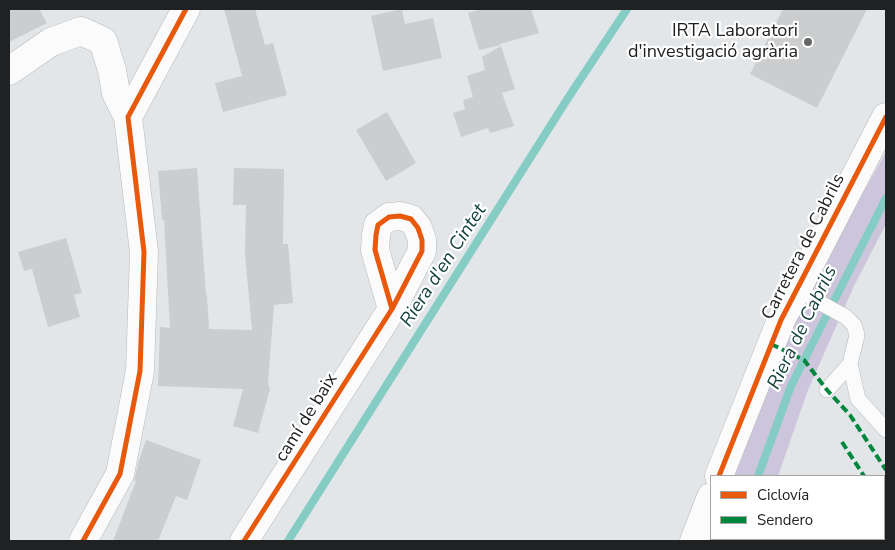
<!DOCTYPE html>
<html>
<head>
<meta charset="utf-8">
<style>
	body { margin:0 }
	#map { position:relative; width:895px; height:550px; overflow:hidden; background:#e3e6e8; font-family:"Nunito Sans",sans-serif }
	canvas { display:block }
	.frame { position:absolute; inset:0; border:10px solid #202122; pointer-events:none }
	.legend { position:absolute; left:710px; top:475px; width:175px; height:65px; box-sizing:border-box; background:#fff; border:1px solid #a6a6a7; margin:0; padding:6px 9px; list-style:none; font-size:15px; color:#202122 }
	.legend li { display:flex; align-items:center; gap:10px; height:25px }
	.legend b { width:25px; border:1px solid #a6a6a7 }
</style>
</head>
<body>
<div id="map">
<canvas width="895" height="550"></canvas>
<div class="frame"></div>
<ul class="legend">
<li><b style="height:6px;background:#e8590c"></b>Ciclovía</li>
<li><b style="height:6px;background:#00873e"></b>Sendero</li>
</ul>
</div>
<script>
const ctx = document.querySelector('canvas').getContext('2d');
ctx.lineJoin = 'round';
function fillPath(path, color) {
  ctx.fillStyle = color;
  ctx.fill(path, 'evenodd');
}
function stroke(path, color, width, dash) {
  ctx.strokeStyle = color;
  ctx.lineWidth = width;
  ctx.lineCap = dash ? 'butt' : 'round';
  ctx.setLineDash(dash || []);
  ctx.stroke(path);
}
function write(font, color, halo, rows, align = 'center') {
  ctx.font = font + ' "Nunito Sans",sans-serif';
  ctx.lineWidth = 4.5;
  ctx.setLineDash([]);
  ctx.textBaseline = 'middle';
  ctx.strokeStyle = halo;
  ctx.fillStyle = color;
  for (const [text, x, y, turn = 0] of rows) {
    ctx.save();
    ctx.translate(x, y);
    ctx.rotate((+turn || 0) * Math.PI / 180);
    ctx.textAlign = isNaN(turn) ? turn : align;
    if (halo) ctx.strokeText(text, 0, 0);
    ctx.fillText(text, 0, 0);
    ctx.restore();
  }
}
fillPath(new Path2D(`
	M886 152V224L854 286 808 390 778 476H734L765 392 815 279Z
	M711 536V539H757L756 541H709Z`), '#ccc5dc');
stroke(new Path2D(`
	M758 476 791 386 886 198
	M288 541 568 98 627 9
	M735 541 736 539`), '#84ccc4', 8);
fillPath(new Path2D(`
	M9 9H39L47 23 9 42Z
	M224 9H255L265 45 273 43 287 95 223 112 215 83 242 76Z
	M402 9 405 24 433 18 442 58 383 71 371 16Z
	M481 9H531L539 33 500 44 501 45 479 50 468 13Z
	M783 9H867L817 108 750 74Z
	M501 46 515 89 502 93 514 126 490 133 488 128 461 137 453 113 465 109 463 100 473 97 467 76 485 70 482 57Z
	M387 112 416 163 386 181 356 130Z
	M197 168 206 295H207L209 329 252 330 245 254 246 205H233L234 168 284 169 283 244H288L293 303 274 305 268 383 270 389 258 433 233 426 243 389 158 386 160 327 170 328 164 220H162L158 171Z
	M66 238 82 293 74 295 80 317 48 327 32 269 24 271 18 252Z
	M146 440 201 460 187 500 176 496 158 541H113L136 481H134L139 460Z`), '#cbcdce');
const service = new Path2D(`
	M797 290 846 317 854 325 857 335 850 364 827 390
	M850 364 858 399 886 430`);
const minor = new Path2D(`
	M9 71 51 42 81 31 103 41 112 70 116 93 128 117
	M83 541 120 474 140 371 144 252 128 117 186 9
	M244 541 392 309 422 251V240L418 228 411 219 400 216 389 217 378 225 376 235 375 250 392 309`);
const tertiary = new Path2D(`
	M719 476 781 320 886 117
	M694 541 711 497`);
stroke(service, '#b5b7b9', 16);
stroke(minor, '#b5b7b9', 29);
stroke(tertiary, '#b5b7b9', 29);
stroke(service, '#fbfbfc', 15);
stroke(minor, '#fbfbfc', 28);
stroke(tertiary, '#fbfbfc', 28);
stroke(new Path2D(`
	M771 344 804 360 827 390 850 415 886 470
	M842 442 864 476
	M884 506 886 510`), '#00873e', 4, [8, 4]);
stroke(new Path2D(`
	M719 476 781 320 886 117
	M83 541 120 474 140 371 144 252 128 117 186 9
	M244 541 392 309 422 251V240L418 228 411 219 400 216 389 217 378 225 376 235 375 250 392 309`), '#e8590c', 5);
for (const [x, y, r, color] of [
	[808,42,5,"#646667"]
]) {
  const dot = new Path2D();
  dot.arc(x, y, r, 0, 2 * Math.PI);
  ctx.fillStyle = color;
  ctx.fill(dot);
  stroke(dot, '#fff', 2);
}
write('18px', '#202122', '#fff', [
	["IRTA Laboratori",798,32],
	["d'investigació agrària",798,53]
], 'right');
write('18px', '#202122', '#fff', [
	["Carretera de Cabrils",804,247,-63],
	["camí de baix",307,418,-58]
]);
write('italic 19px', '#15433e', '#fff', [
	["Riera d'en Cintet",444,266,-57],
	["Riera de Cabrils",803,328,-64]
]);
</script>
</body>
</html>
